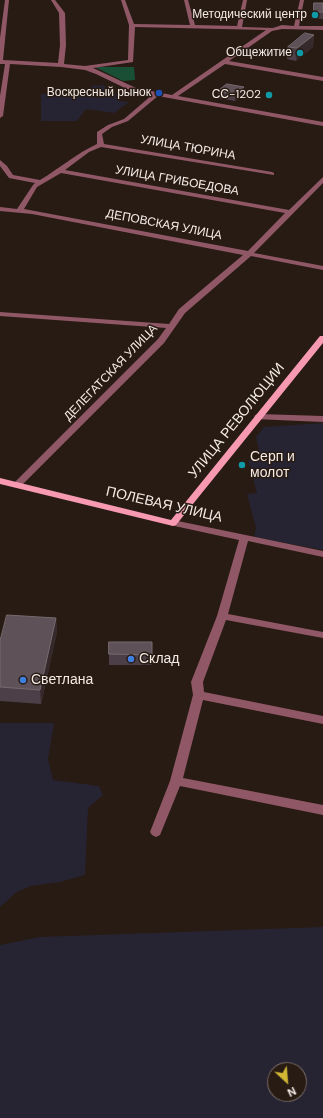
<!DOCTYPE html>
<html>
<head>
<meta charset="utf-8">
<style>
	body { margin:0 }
	#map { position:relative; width:323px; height:1118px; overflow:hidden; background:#281b13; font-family:"DM Sans",sans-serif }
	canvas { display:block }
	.north { position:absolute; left:267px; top:1062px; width:40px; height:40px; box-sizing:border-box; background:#281b13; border:1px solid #7a6e67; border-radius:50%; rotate:154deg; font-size:11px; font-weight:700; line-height:16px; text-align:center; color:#f5ebe5 }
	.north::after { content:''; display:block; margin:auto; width:14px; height:18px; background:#d2b736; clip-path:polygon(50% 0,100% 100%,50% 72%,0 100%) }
</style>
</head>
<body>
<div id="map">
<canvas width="323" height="1118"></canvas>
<div class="north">N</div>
</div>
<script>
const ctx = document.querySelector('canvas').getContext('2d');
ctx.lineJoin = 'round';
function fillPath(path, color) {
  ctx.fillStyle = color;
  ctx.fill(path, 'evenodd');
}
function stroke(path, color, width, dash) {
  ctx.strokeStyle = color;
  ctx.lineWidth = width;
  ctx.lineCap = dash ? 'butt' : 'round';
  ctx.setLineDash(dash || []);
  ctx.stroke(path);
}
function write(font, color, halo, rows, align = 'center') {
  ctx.font = font + ' "DM Sans",sans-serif';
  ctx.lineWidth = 3;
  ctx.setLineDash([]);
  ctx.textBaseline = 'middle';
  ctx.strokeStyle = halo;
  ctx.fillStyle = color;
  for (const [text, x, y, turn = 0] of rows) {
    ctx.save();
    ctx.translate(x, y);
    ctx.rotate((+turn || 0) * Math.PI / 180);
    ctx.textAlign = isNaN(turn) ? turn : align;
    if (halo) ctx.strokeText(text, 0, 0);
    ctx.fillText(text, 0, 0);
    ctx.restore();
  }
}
fillPath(new Path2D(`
	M103 85 112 93 122 95 119 101 129 102 114 113 86 109 77 121H41V94L89 95 91 86Z
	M323 423V550L254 537 256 528 247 494 257 493 248 460 261 459 256 437 264 427Z
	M0 723H54L48 759 53 780 99 786 103 795 88 808 85 875 60 882 31 886 17 892 0 907Z
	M323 927V1118H0V945L40 937ZM275 1070H299V1094H275Z`), '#262333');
fillPath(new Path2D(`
	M95 67H134L135 80 123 81Z`), '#184f35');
fillPath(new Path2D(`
	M5 0H9L3 60 58 63 60 45 59 13 51 0H55L65 13 66 45 64 64 85 66 128 60 129 25 121 0H125L134 24 190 25 184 0H188L195 25 237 26 243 0H247L242 27 273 28 282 25 294 26 300 0H304L299 26H323V30L282 29 272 31 229 61 323 77V81L225 64 178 96 323 122V126L158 96 128 121 112 127 102 134 104 144 272 172 274 173V175L101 147 89 152 65 170 289 210 323 177V183L254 253 323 266V270L251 256 185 313 164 343 20 487H14L12 485 158 339 166 328 0 316V312L169 324 179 309 243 255 32 214 0 211V207L17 209 33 185 35 183 9 178 0 166V160L7 166 13 175 40 180C60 168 77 153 97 144V132L108 125 124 119 152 95 127 89 96 74 85 70 61 67 10 64 3 116 0 118V96L5 64H0V38ZM135 27 266 30 172 95 136 88 93 68 133 62ZM61 173 285 213 248 251 24 209 37 187Z
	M258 414 323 416V422L255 419 254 417 255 415Z
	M173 520 323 551V557L248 541 228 614 323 632V638L226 620 203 682 204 692 323 716V724L203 700 183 778 323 805V815L180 786 160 835 156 837 152 835 150 832 170 781 193 695 191 682 217 616 239 540 170 525 168 523Z`), '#905866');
fillPath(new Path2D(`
	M320 336H323V343L176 525 173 526 0 484V478L171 520Z`), '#f79ab1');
fillPath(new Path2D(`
	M314 3H323V19L313 18Z
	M314 35 313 47 296 61 287 59 288 47Z
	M244 87V95L235 101 218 98V91Z
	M56 618 57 632 41 704 0 701V641Z
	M152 642V665H109V654Z`), '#4d3f47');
fillPath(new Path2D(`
	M314 35 313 47 296 61 297 48Z
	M244 87V95L235 101V94Z
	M56 618 57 632 41 704 40 690Z`), '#36292b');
const building = new Path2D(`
	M314 3H323V12H314Z
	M305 33 314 35 297 48 288 47Z
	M227 84 244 87 235 94 218 91Z
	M7 615 56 618 40 690 0 687V641Z
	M109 642H152V655L109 654Z`);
fillPath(building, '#5f5158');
stroke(building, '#766a6e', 1);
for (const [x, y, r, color] of [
	[315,15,4,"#0f9aa8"],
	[300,53,4,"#0f9aa8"],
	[159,93,4,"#1a4fb4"],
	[269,95,4,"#0f9aa8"],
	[242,465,4,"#0f9aa8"],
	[131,659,4,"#3f7fe0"],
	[23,680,4,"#3f7fe0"]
]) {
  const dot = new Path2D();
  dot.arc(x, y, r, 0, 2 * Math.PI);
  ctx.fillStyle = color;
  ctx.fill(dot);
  stroke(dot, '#281b13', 1.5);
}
write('12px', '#f5ebe5', '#281b13', [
	["Методический центр",307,15],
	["Общежитие",292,53],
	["Воскресный рынок",151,93],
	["СС-1202",261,95]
], 'right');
write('12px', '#f5ebe5', '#281b13', [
	["УЛИЦА ТЮРИНА",188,148,10],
	["УЛИЦА ГРИБОЕДОВА",177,181,10],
	["ДЕПОВСКАЯ УЛИЦА",164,225,11],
	["ДЕЛЕГАТСКАЯ УЛИЦА",111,373,-46]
]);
write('14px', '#f5ebe5', '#281b13', [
	["УЛИЦА РЕВОЛЮЦИИ",237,421,-51],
	["ПОЛЕВАЯ УЛИЦА",164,505,13]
]);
write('14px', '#f5ebe5', '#281b13', [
	["Серп и",250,457],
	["молот",250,473],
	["Склад",139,659],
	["Светлана",31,680]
], 'left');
</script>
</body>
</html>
